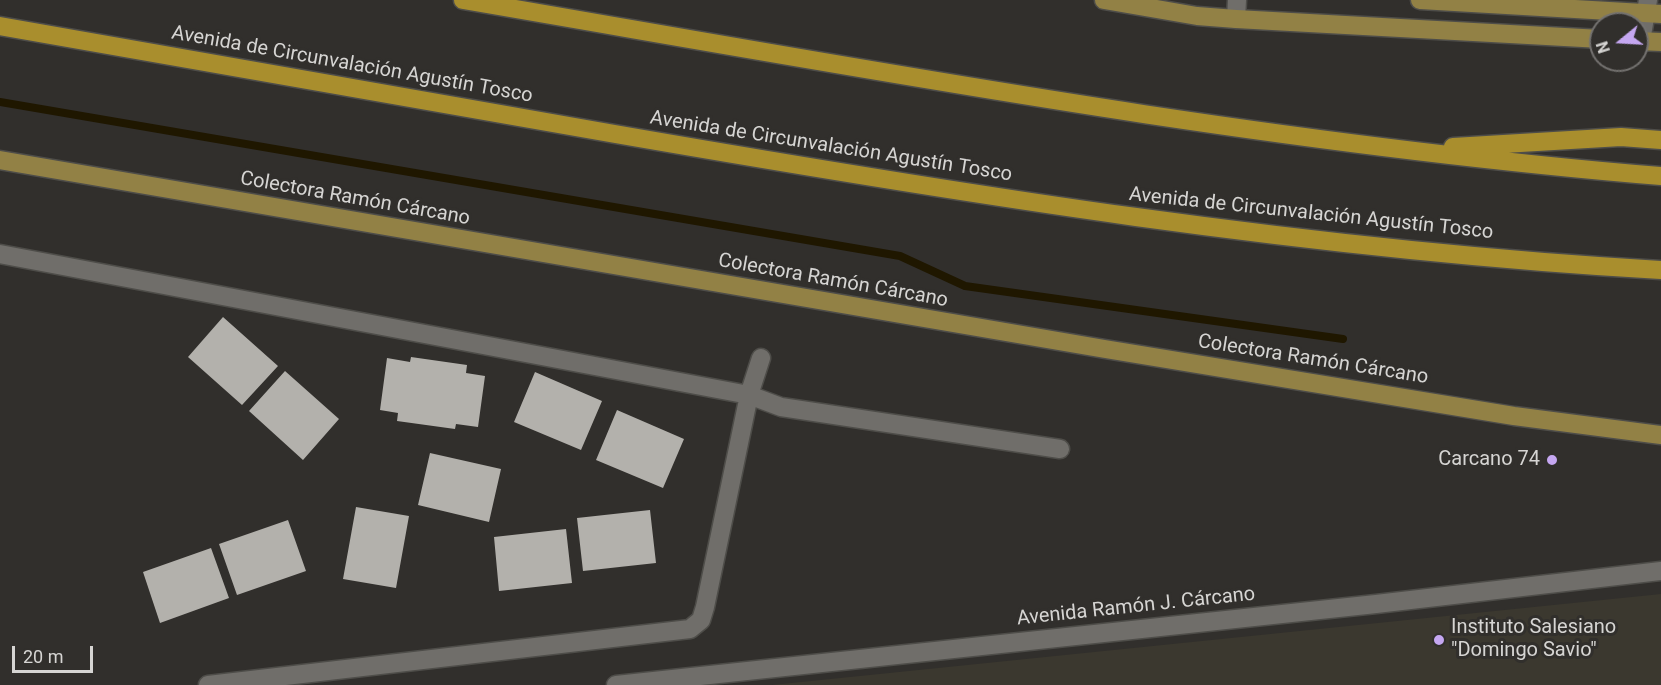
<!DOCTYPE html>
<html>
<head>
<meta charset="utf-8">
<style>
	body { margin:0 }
	#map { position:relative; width:1661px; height:685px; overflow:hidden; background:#312f2c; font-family:Roboto,sans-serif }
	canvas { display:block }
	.north { position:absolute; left:1589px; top:12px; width:60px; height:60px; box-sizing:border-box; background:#312f2c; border:2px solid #73716f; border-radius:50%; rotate:252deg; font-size:16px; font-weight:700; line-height:24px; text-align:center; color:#d6d5d3 }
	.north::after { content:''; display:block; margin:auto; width:21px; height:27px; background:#c5a7f1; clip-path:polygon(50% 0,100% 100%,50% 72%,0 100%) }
	.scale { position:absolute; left:12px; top:646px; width:81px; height:27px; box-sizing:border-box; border:3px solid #d6d5d3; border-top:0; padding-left:8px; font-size:18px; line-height:21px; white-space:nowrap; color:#d6d5d3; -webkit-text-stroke:4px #312f2c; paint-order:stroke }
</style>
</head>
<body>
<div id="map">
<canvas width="1661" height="685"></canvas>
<div class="north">N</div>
<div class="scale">20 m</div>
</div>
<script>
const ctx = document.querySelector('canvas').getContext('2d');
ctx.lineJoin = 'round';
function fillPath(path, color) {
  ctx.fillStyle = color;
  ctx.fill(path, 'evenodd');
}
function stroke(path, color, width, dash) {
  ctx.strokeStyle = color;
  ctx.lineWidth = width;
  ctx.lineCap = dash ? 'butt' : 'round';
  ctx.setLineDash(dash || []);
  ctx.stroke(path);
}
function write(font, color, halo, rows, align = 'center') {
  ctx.font = font + ' Roboto,sans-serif';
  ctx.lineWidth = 6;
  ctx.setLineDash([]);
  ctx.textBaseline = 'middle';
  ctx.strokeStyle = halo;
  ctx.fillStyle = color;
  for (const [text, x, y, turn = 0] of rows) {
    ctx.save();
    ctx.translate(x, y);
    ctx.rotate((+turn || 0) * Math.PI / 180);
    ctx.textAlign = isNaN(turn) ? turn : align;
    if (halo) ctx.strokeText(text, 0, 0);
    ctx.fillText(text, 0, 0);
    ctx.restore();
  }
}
fillPath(new Path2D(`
	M1661 594V685H772Z`), '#3b382f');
stroke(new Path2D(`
	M0 102 900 256 965 286 1343 339`), '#1f1700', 8);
fillPath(new Path2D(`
	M223 317 278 366 242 405 188 357Z
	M411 357 467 365 466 373 485 376 478 427 456 424 455 429 397 421 398 413 380 410 387 358 410 362Z
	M285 371 339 419 303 460 249 411Z
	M535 372 602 401 581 450 514 422Z
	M617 410 684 439 663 488 596 460Z
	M430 453 501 469 489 522 418 505Z
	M356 507 409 516 396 588 343 579Z
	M650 510 656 563 583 571 577 518Z
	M288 520 306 571 237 595 219 544Z
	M566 529 572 583 499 591 494 537Z
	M211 548 229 598 160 623 143 572Z`), '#b3b1ac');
const minor = new Path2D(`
	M1236 19 1237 0
	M1641 41 1648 0
	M0 254 749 395 781 407 1060 449
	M208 685 690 629 701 620 705 607 749 395 761 358
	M616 685 1376 604 1661 571`);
const major = new Path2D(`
	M1104 0 1197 16 1236 19 1601 39
	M1420 0 1661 14
	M1637 41 1661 42
	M0 160 1105 349 1514 416 1661 435`);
const highway = new Path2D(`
	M463 0C861 68 1258 143 1661 176
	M0 26C205 62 410 98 615 134 962 194 1309 250 1661 270
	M1453 147 1621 137 1661 140`);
stroke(minor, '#4e4d49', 21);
stroke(major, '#4e4d49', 21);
stroke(highway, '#4e4d49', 21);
stroke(minor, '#706e6a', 18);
stroke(major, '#928145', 18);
stroke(highway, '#a98e2d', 18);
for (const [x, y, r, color] of [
	[1552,460,6,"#c5a7f1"],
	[1439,640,6,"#c5a7f1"]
]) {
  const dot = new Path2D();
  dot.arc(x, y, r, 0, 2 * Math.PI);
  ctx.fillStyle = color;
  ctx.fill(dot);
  stroke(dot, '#312f2c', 2);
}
write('20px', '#d6d5d3', '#312f2c', [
	["Avenida de Circunvalación Agustín Tosco",352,65,10],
	["Avenida de Circunvalación Agustín Tosco",831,147,9],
	["Colectora Ramón Cárcano",355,199,10],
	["Avenida de Circunvalación Agustín Tosco",1311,214,6],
	["Colectora Ramón Cárcano",833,281,10],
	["Colectora Ramón Cárcano",1313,360,9],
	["Avenida Ramón J. Cárcano",1136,607,-6]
]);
write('20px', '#d6d5d3', '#312f2c', [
	["Carcano 74",1540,460],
	["Instituto Salesiano",1451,628,"left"],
	["\"Domingo Savio\"",1451,651,"left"]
], 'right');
</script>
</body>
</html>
